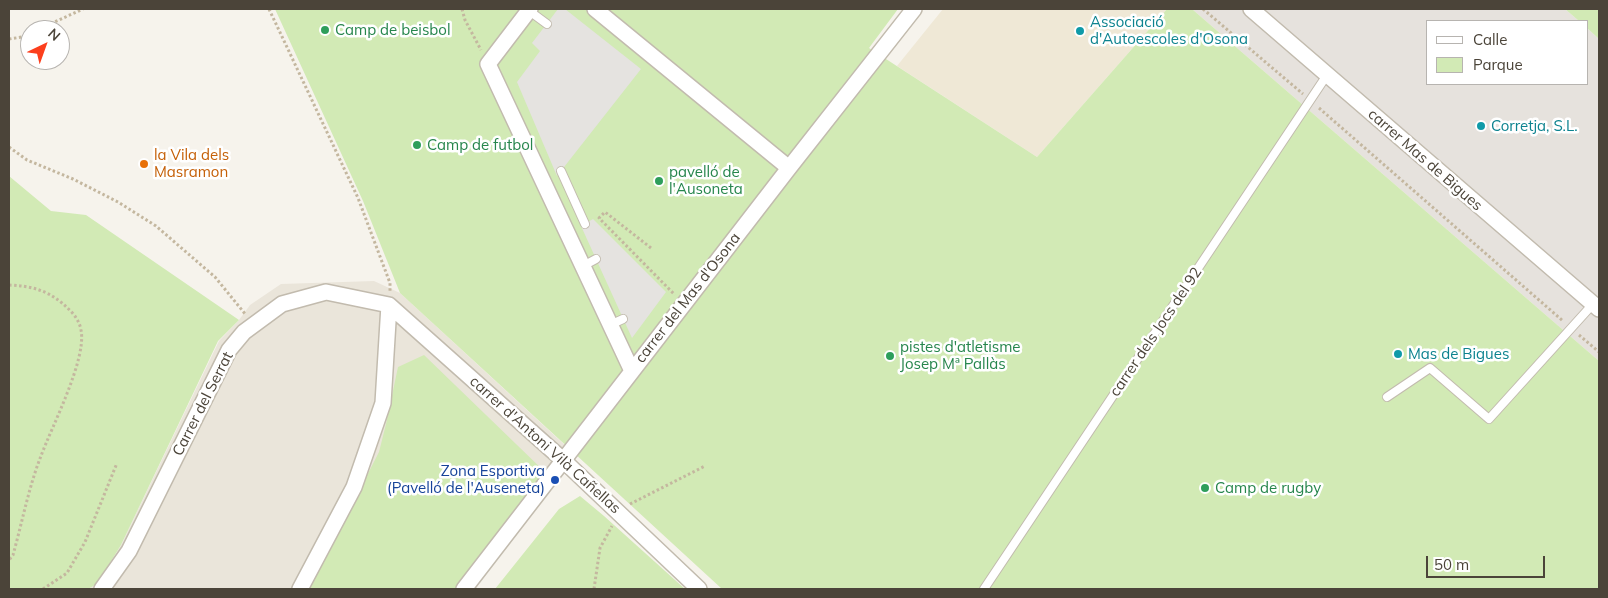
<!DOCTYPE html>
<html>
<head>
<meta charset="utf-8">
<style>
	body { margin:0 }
	#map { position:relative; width:1608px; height:598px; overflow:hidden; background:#f6f3ec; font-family:Mulish,sans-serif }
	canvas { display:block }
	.frame { position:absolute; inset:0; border:10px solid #4b4439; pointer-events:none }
	.legend { position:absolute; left:1426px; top:20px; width:162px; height:65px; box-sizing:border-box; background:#fff; border:1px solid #b7b4b0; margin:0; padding:6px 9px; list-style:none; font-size:15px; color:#4b4439 }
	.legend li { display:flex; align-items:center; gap:10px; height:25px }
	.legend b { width:25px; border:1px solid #b7b4b0 }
	.north { position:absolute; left:20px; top:20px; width:50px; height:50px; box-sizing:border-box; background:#fff; border:1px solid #b7b4b0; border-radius:50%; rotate:42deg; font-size:14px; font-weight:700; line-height:20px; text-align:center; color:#4b4439 }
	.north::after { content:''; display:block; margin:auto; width:18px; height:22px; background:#fc3f1d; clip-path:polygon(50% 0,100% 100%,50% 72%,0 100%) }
	.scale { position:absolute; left:1426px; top:556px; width:119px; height:22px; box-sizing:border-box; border:2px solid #4b4439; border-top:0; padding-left:6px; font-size:15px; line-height:18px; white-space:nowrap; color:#4b4439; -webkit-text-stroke:4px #fff; paint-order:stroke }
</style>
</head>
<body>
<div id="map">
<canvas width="1608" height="598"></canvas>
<div class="frame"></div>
<ul class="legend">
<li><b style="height:6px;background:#fff"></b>Calle</li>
<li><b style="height:14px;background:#d2eab5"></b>Parque</li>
</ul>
<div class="north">N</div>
<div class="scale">50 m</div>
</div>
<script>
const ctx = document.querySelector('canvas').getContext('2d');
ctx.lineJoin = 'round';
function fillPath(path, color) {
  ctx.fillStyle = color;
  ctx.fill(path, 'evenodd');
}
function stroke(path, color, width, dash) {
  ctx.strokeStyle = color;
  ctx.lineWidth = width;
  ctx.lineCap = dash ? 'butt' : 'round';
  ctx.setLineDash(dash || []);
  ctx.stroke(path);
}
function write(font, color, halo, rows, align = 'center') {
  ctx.font = font + ' Mulish,sans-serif';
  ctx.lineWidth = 5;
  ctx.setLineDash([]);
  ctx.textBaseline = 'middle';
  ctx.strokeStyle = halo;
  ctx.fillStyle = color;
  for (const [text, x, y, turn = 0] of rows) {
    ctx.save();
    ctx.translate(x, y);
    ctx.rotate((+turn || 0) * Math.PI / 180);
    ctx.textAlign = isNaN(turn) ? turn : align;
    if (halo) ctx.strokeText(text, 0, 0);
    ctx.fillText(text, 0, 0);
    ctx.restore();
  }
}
fillPath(new Path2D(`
	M374 281 400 293 568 448 456 589H88L97 584 121 545 219 341 239 320 250 305 281 284Z`), '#eae5da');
fillPath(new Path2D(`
	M1192 9H1565L1579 21H1427V84H1587V28L1599 39V361Z`), '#e6e2dd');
fillPath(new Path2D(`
	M943 9H1167L1037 157 897 66Z`), '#efe8d6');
fillPath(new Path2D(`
	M275 9H898L869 48 1037 157 1167 9H1192L1599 361V589H722L400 293 363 201Z
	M1565 9H1599V39L1587 28V21H1579Z
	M9 176 51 211 86 215 239 320 218 341 121 545 97 584 88 589H9Z
	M424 355 547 474 456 589H309L379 452 386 424 398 367Z
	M580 496 604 516 685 589H495L559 509Z`), '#d2eab5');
fillPath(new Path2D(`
	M558 9H565L641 69 557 176 517 82 540 51 532 43Z
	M593 219 666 292 632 338 581 226Z`), '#e5e3e0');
const service = new Path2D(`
	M528 10 547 24
	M561 171 585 224
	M583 266 596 259
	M610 325 623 319
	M1387 397 1430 368 1489 419 1593 304
	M984 589 1327 75`);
const minor = new Path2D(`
	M530 9 488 64 632 371
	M595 9 789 168
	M1251 9 1599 309
	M389 305 563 460 699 589
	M102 589 129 551 229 350 244 332 282 304 326 292 389 305
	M300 589 354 487 383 403 389 305
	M464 589 789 168 914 9`);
stroke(service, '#c2bbae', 10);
stroke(minor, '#c2bbae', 18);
stroke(new Path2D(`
	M269 9 358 198 390 283V292
	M462 9 465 20 481 50
	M1203 9 1303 94
	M37 30 83 9
	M9 39 22 37 30 33
	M1319 108 1563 321
	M9 147 27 160 73 179 118 202 156 226 215 277 246 315
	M651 248 605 212 599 218 675 295
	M9 285C29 286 45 289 62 303 70 310 79 318 81 330 87 359 52 426 41 456 29 486 22 523 13 555L9 560
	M1579 335 1599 352
	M630 504 705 466
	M43 589 67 573 85 542 117 463
	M594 589 600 548 612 526`), '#c4b79f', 3, [2.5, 2.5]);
stroke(service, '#fff', 8);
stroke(minor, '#fff', 15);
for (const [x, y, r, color] of [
	[325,30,5,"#2e9e5b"],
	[1080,31,5,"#0f9aa8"],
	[1481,126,5,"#0f9aa8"],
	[417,145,5,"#2e9e5b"],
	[144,164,5,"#e8710a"],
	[659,181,5,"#2e9e5b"],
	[1398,354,5,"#0f9aa8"],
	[890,356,5,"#2e9e5b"],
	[555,480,5,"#1a4fb4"],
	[1205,488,5,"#2e9e5b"]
]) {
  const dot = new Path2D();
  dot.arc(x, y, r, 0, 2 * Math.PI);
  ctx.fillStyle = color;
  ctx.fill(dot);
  stroke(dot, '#fff', 2);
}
write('15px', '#0d838f', '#fff', [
	["Associació",1090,22],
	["d'Autoescoles d'Osona",1090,39],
	["Corretja, S.L.",1491,126],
	["Mas de Bigues",1408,354]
], 'left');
write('15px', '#27864d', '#fff', [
	["Camp de beisbol",335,30],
	["Camp de futbol",427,145],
	["pavelló de",669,172],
	["l'Ausoneta",669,189],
	["pistes d'atletisme",900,347],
	["Josep Mª Pallàs",900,364],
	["Camp de rugby",1215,488]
], 'left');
write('15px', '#c56008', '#fff', [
	["la Vila dels",154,155],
	["Masramon",154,172]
], 'left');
write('15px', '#4b4439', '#fff', [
	["carrer Mas de Bigues",1425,160,41],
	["carrer del Mas d'Osona",688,298,-52],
	["carrer dels Jocs del 92",1156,332,-56],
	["Carrer del Serrat",203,404,-63],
	["carrer d'Antoni Vilà Cañellas",545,445,42]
]);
write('15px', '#164399', '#fff', [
	["Zona Esportiva",545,471],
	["(Pavelló de l'Auseneta)",545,488]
], 'right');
</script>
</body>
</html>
